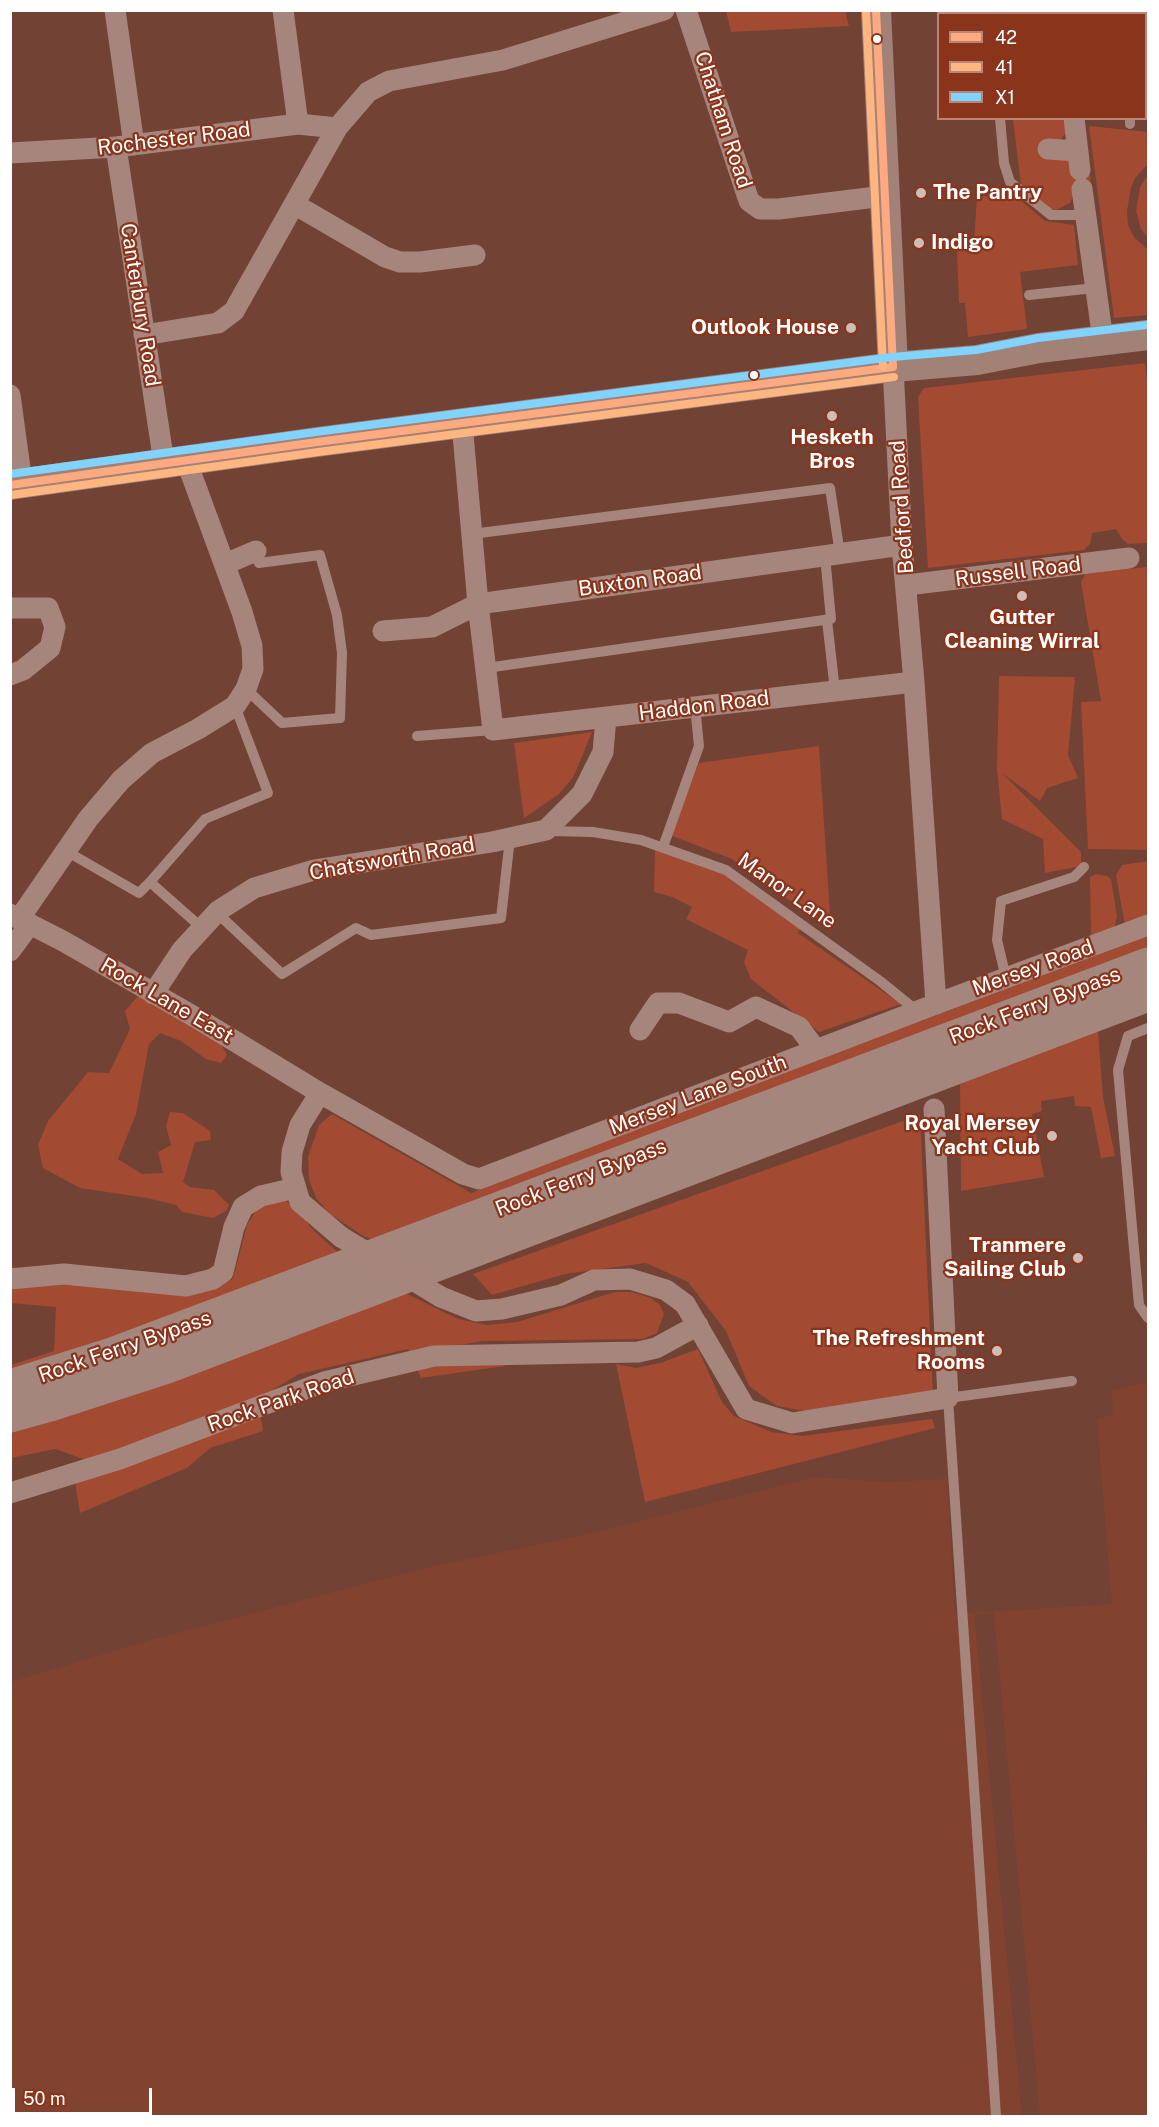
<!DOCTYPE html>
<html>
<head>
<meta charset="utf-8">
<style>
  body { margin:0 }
  #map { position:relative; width:1159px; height:2127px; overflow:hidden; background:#724235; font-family:"Public Sans",sans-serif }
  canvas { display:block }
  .frame { position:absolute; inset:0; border:12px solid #fff; pointer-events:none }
  .legend { position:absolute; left:937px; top:12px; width:210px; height:108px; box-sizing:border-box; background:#8b341c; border:2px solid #b98577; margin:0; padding:8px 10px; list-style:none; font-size:18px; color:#fff }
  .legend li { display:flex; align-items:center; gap:12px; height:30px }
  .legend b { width:30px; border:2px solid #b98577 }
  .scale { position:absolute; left:12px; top:2088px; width:140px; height:27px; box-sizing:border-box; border:3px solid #fff; border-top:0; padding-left:8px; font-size:18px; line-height:21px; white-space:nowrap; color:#fff; -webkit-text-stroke:4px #8b341c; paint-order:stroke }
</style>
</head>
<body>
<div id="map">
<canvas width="1159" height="2127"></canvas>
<div class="frame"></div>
<ul class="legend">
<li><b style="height:8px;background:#ffa980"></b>42</li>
<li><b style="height:8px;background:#ffb580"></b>41</li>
<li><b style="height:8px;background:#80d2ff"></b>X1</li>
</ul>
<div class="scale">50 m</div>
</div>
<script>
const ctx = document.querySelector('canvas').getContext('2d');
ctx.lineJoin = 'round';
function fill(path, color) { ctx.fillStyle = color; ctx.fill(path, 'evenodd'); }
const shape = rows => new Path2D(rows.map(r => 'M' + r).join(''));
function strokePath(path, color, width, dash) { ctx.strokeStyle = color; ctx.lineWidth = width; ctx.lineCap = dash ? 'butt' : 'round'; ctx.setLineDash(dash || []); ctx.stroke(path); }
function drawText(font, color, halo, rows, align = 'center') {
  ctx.font = font + ' "Public Sans",sans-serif'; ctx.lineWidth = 4.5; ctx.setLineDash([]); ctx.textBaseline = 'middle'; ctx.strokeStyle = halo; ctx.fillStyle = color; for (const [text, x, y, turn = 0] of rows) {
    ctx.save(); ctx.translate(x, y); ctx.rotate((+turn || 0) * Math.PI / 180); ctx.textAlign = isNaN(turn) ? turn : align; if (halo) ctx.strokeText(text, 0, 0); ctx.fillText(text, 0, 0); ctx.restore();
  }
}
fill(shape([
  [726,11,845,11,849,26,731,32],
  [1054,118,1066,121,1066,133,1060,140,1067,159,1090,174,1091,185,1077,186,1070,203,1056,210,1051,209,1021,185,1013,119],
  [1089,126,1148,132,1148,164,1135,178,1131,188,1127,211,1128,225,1134,237,1148,250,1148,315,1114,318],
  [1148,175,1148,238,1141,229,1136,211,1140,187],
  [1013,194,1045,221,1074,225,1078,265,1020,272,1027,329,968,337,965,303,959,303,957,251,960,250,961,242,974,242,977,196,1011,197],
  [1145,363,1148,389,1148,543,1128,544,1122,539,1116,529,1092,533,1090,544,1084,550,928,568,918,397,924,388],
  [1148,567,1148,850,1088,849,1081,702,1101,701,1081,582,1086,573],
  [999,676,1075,677,1068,755,1078,778,1047,788,1040,801,1002,773,1081,852,1081,866,1045,873,1043,839,1002,819,997,769],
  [592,732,574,776,559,794,524,818,514,743],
  [819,746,831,930,732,859,670,835,699,763],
  [655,848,725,873,801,928,798,933,901,1004,819,1032,751,979,744,962,748,950,686,919,692,907,672,897,654,892],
  [1148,861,1148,917,1125,926,1116,875,1122,865],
  [1096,874,1107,876,1111,879,1117,916,1114,930,1091,939,1090,877],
  [1148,936,1148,953,381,1241,365,1237,330,1214,316,1198,309,1180,308,1157,319,1125,332,1114,471,1193,603,1140],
  [138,996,219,1041,227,1055,221,1063,206,1059,181,1041,160,1033,149,1044,136,1114,118,1159,142,1174,163,1173,158,1152,171,1145,166,1126,170,1112,183,1113,210,1131,211,1140,195,1142,183,1182,190,1187,214,1190,229,1205,226,1211,213,1218,182,1212,176,1205,147,1198,80,1188,43,1168,38,1145,48,1121,88,1072,109,1073,130,1029,125,1011],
  [1098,1031,1103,1097,1115,1156,1101,1158,1091,1107,1075,1106,1074,1096,1041,1101,1042,1111,1032,1114,1044,1177,961,1191,960,1081],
  [920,1115,933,1395,818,1413,777,1406,749,1386,726,1331,688,1282,646,1263,565,1274,492,1295,473,1274],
  [271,1201,286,1201,300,1212,311,1228,342,1256,11,1373,11,1365,54,1351,56,1307,11,1303,11,1288,81,1284,173,1292,233,1279,247,1225,260,1205],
  [403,1292,458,1319,488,1325,517,1322,615,1292,631,1292,651,1298,660,1305,664,1314,657,1333,643,1339,483,1341,455,1346,492,1354,505,1366,421,1378,408,1349,299,1374,258,1399,263,1431,210,1448,187,1468,80,1513,74,1475,89,1461,55,1449,11,1458,11,1430],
  [698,1349,722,1402,734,1416,771,1432,802,1436,932,1419,935,1428,645,1502,616,1364,636,1368,660,1363]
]), '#a24a32');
fill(shape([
  [1148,1382,1148,1762,1145,1780,1148,1877,1148,2116,11,2116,11,1682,147,1641,425,1568,597,1532,814,1477,884,1482,947,1479,955,1614,1112,1604,1097,1420,1113,1414,1112,1390]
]), '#814330');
fill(shape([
  [994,1613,1040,2116,1022,2116,974,1614]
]), '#724235');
strokePath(shape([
  [1010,10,1011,14],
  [1124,10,1124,14],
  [1000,118,1004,163,1010,182,1051,215,1084,215],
  [1130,118,1130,124],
  [1029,295,1095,288],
  [472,534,830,488,840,554],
  [827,620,835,691],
  [486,668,831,619,825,556],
  [246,689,282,723,340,718,342,653,337,615,320,555,259,563,256,551],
  [417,736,493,730],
  [547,831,593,832,641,840,726,870,880,981,917,1011],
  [663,847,699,746,695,706],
  [66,851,139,893,150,882,205,819,268,793,235,706],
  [150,882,202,928],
  [216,912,282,974,356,928,371,935,501,918,510,838],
  [1006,978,997,940,1001,901,1074,877,1084,867],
  [1148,1028,1128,1036,1118,1070,1139,1305,1148,1318],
  [996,2116,948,1398,1072,1381]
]), '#a6857c', 10);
strokePath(shape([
  [115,10,134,145],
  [283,10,298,124],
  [686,10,749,201,760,209,779,209,884,196],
  [1066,10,1066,14],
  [1074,118,1080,170],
  [116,147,164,463],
  [1048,149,1078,151],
  [10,153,116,147,298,124,337,128],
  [1082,189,1103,340],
  [294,204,385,257,400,262,420,262,475,255],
  [144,335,218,323,234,311,337,128,368,92,389,81,503,60,664,10],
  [893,367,902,545,914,682,936,1004],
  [10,395,22,483],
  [462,423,478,604,493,730,914,682],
  [225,564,256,551],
  [907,585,1129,558],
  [10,608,48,608,55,627,50,648,23,670,10,675],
  [383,631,432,627,478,604,902,545],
  [10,914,63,941,200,1020,320,1093,463,1174,479,1179,936,1004,1148,925],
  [19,919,88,819,121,780,152,753,198,729,235,706,246,689,253,669,252,646,242,612,186,460],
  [10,951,30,924],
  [153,994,182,950,218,911,254,888,314,870,492,842,546,830,582,794,603,752,606,718],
  [640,1030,658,1003,679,1003,729,1022,756,1007,799,1027,816,1050],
  [320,1093,300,1125,292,1152,291,1172,300,1202,341,1237],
  [10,1279,64,1274,186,1286,213,1279,223,1272,234,1227,243,1207,261,1196,295,1188],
  [441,1297,476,1311,502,1309,561,1295,594,1280,630,1279,666,1290,685,1304,746,1409,792,1423,948,1398,934,1109],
  [10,1493,120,1459,324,1382,434,1356,638,1352,656,1348,698,1325]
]), '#a6857c', 21);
strokePath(shape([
  [876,10,893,367],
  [10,485,317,442,893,367,977,360,1039,348,1148,335]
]), '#a28177', 30);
strokePath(shape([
  [10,1386,112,1354,1148,964],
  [10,1416,53,1404,167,1367,1148,995]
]), '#a5867d', 33);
strokePath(shape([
  [341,1237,441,1297]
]), '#a6857c', 21);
strokePath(shape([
  [876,10,893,367],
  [10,485,317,442,893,367]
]), '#ffa980', 8);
strokePath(shape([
  [866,10,883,367],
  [11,495,318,452,894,377]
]), '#ffb580', 8);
strokePath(shape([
  [10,474,316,432,892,357,976,350,1038,338,1147,325]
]), '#80d2ff', 8);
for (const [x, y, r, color] of [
  [877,39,5,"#fff"],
  [921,193,6,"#cebdb8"],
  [919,243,6,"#cebdb8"],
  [851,328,6,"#cebdb8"],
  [754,375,5,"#fff"],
  [832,416,6,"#cebdb8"],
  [1022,596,6,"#cebdb8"],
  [1052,1136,6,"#cebdb8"],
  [1078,1258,6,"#cebdb8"],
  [997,1351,6,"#cebdb8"]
]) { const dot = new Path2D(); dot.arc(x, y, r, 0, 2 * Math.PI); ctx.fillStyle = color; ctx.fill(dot); strokePath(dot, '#8b341c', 2); }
drawText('21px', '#fff', '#8b341c', [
  ["Chatham Road",723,120,72],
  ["Rochester Road",174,139,-7],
  ["Canterbury Road",140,305,81],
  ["Bedford Road",902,507,-94],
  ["Russell Road",1018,572,-7],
  ["Buxton Road",640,581,-8],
  ["Haddon Road",704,706,-7],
  ["Chatsworth Road",392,859,-10],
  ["Manor Lane",787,891,35],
  ["Mersey Road",1033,968,-20],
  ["Rock Lane East",167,1001,30],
  ["Rock Ferry Bypass",1035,1006,-21],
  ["Mersey Lane South",698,1095,-21],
  ["Rock Ferry Bypass",581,1178,-21],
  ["Rock Ferry Bypass",125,1347,-19],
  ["Rock Park Road",281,1401,-19]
]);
drawText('bold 21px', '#fff', '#8b341c', [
  ["The Pantry",933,193,"left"],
  ["Indigo",931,243,"left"],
  ["Outlook House",839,328],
  ["Hesketh",832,438,"center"],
  ["Bros",832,462,"center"],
  ["Gutter",1022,618,"center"],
  ["Cleaning Wirral",1022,642,"center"],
  ["Royal Mersey",1040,1124],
  ["Yacht Club",1040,1148],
  ["Tranmere",1066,1246],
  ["Sailing Club",1066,1270],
  ["The Refreshment",985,1339],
  ["Rooms",985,1363]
], 'right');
</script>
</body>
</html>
